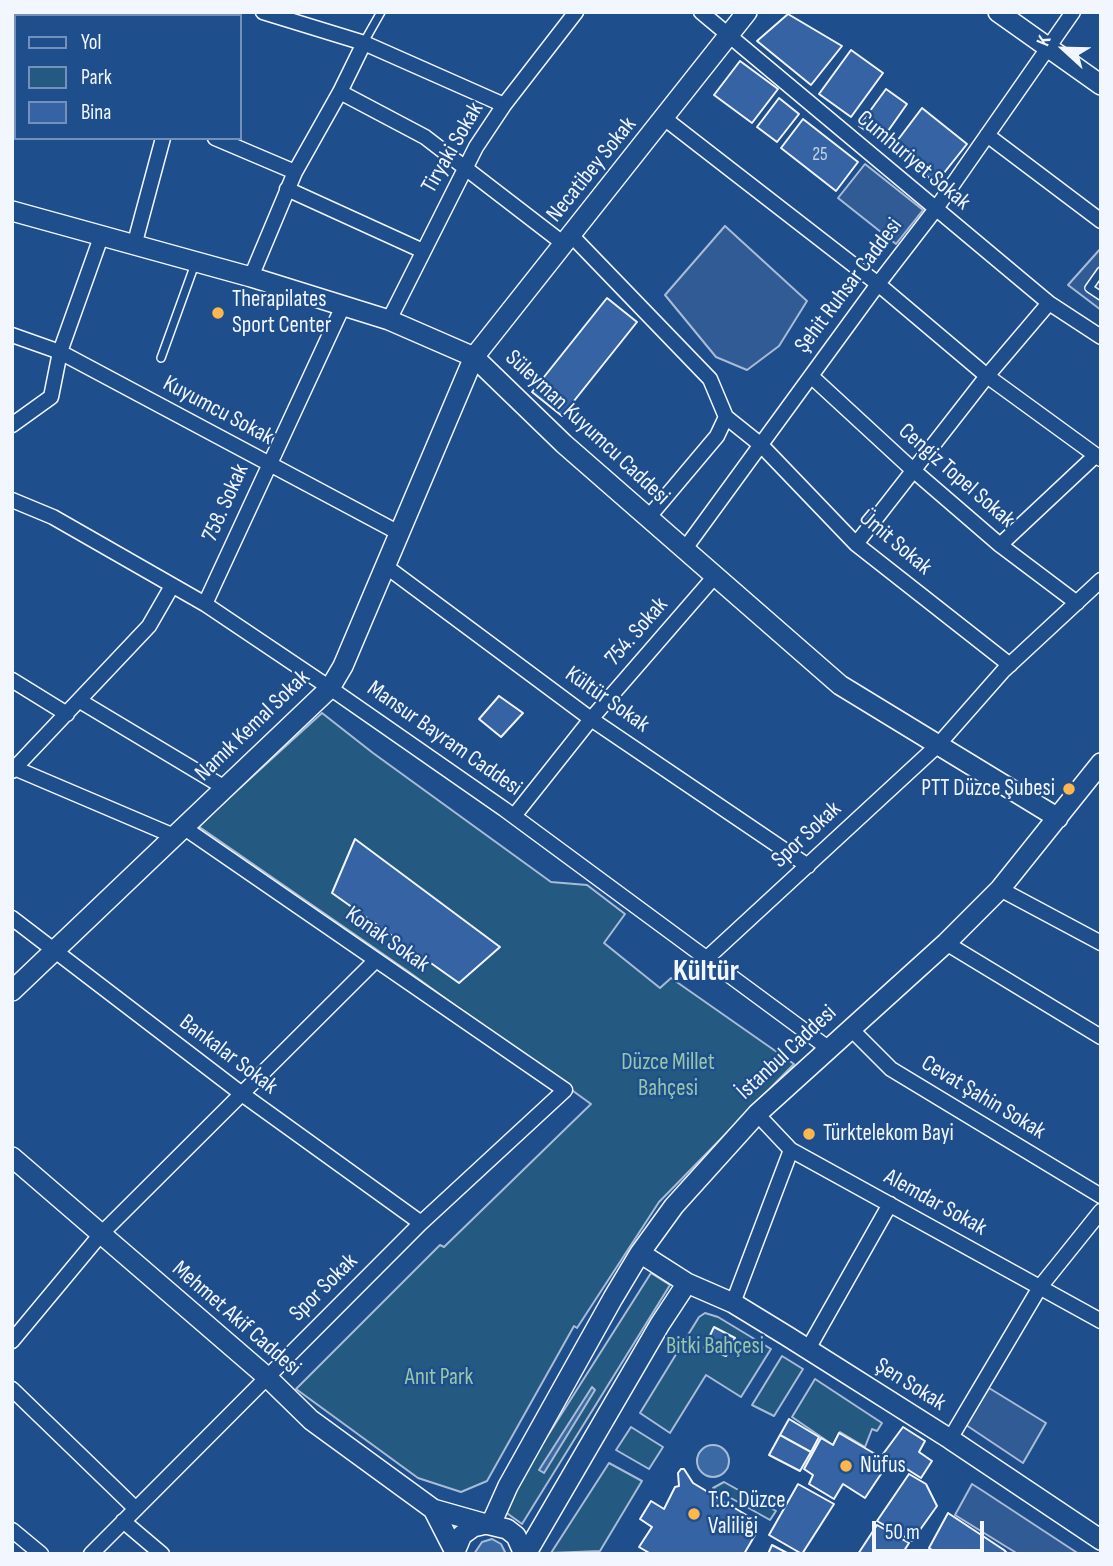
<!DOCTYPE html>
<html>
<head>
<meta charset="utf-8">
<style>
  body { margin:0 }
  #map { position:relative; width:1113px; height:1566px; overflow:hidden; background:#1f4e8c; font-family:"Sofia Sans Condensed",sans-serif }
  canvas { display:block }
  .frame { position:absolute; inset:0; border:14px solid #f2f6ff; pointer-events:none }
  .legend { position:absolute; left:14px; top:14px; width:228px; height:126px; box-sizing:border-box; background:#1f4e8c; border:2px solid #7391ba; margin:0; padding:9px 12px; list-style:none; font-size:21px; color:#f2f6ff }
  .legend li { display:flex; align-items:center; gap:14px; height:35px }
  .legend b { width:35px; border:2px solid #7391ba }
  .north { position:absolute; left:1029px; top:14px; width:70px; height:70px; -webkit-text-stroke:5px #1f4e8c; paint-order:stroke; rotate:292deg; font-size:19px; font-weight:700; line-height:28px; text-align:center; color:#f2f6ff }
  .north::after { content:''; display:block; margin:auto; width:24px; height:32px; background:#f2f6ff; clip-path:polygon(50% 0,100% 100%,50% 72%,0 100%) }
  .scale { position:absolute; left:872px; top:1521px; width:112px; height:32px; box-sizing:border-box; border:4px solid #f2f6ff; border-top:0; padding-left:9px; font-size:21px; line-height:24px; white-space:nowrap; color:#f2f6ff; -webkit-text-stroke:5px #1f4e8c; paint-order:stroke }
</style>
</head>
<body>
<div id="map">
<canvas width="1113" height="1566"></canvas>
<div class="frame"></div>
<ul class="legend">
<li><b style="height:9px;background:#1f4e8c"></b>Yol</li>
<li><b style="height:19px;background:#245a82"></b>Park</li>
<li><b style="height:19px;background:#3563a3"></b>Bina</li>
</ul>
<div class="north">K</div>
<div class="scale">50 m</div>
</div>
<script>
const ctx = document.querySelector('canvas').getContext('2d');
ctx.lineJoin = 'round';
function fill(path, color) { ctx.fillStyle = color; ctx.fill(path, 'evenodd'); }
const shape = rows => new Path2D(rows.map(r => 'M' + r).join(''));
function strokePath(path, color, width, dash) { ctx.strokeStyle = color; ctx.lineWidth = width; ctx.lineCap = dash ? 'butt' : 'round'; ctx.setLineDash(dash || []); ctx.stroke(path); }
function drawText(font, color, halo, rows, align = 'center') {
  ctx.font = font + ' "Sofia Sans Condensed",sans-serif'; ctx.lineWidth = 5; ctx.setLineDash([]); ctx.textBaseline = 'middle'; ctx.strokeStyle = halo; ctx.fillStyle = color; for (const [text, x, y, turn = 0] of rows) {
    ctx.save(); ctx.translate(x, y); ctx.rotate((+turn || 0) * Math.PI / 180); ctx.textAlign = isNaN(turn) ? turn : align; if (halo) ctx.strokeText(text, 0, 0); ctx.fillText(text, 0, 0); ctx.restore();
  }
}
const green = shape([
  [322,713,373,753,551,882,587,885,625,914,604,943,660,988,671,978,794,1064,659,1202,577,1328,574,1326,487,1481,461,1492,418,1478,296,1389,440,1245,444,1247,591,1104,409,972,198,826,322,713],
  [651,1273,670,1285,522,1524,504,1511,524,1473,651,1273],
  [705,1313,718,1317,771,1349,741,1397,706,1375,670,1433,640,1413,699,1317,705,1313],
  [782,1356,803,1369,774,1416,752,1405,782,1356],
  [815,1379,882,1423,877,1431,872,1429,865,1447,840,1432,833,1445,792,1417,815,1379],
  [631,1427,663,1447,649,1469,616,1450,631,1427],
  [609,1463,642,1481,600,1551,551,1553,609,1463],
  [724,1482,776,1511,770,1520,713,1488,724,1482]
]);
fill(green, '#245a82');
strokePath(green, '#a8bbd7', 2);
const parking = shape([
  [865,164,923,210,896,244,838,198,865,164],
  [725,226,807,301,779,346,747,370,716,357,665,295,725,226],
  [1101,248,1101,310,1068,285,1101,248],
  [989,1388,1046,1423,1023,1463,966,1425,989,1388],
  [972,1484,983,1491,1079,1554,1018,1554,955,1515,972,1484]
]);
fill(parking, '#305b95');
strokePath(parking, '#a8bbd7', 2);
const water = shape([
  [592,1387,595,1390,544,1473,539,1470,592,1387],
  '697 1461a16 16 0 1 1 32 0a16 16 0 1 1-32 0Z',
  [492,1539,501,1544,506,1554,474,1554,482,1542,492,1539]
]);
fill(water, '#3b69a3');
strokePath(water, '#a8bbd7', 2);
const building = shape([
  [788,14,842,46,811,85,757,41,788,14],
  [851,50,883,73,851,117,819,94,851,50],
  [740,61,778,89,752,123,714,95,740,61],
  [886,89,907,104,881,141,859,126,886,89],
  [779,98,799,114,777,142,757,127,779,98],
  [922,108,967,144,936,183,891,149,922,108],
  [803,119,858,162,836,191,781,148,803,119],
  [607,298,637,322,562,416,532,392,607,298],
  [499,696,523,713,501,737,479,719,499,696],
  [355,839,500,947,459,983,332,893,355,839],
  [714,1327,735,1338,726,1356,704,1348,714,1327],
  [789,1419,819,1437,811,1452,780,1435,789,1419],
  [903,1427,925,1441,919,1452,932,1461,921,1478,883,1454,903,1427],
  [839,1433,889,1462,865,1498,843,1484,834,1499,809,1484,813,1475,804,1469,821,1438,833,1445,839,1433],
  [780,1435,811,1452,800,1471,769,1455,780,1435],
  [681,1469,684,1469,693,1483,753,1519,746,1530,755,1535,744,1554,651,1554,639,1547,652,1527,640,1519,651,1501,664,1509,675,1487,679,1486,678,1473,681,1469],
  [909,1474,926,1484,937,1506,912,1541,877,1521,909,1474],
  [798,1484,834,1504,802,1554,769,1535,798,1484],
  [948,1513,1004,1550,1008,1554,938,1554,929,1548,948,1513],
  [877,1525,909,1543,902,1554,858,1554,877,1525],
  [772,1545,789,1554,768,1554,772,1545]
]);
fill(building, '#3563a3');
strokePath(building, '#f2f6ff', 2);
const lane = shape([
  [364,42,381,12],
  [1101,271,1089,288,1101,296],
  [161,358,195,264]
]);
const street = shape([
  [100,12,109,16],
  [263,12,364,43,504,105],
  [701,12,1049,303,1101,337],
  [202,16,203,12],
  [340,92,425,137,564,244],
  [664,118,878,284,987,376,1101,459],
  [987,135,1101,221],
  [215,138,295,172],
  [287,189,423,251],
  [571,235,710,379,726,417,761,445,856,544,1010,665],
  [134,246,163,138],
  [251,277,295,172,340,92,364,43],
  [389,320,476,147,504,105,576,12],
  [12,335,60,352,399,533],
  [811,376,913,470,1000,545,1077,603],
  [12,425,51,397,60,352,101,237],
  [12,500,53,517,205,604,330,688,504,809,828,1048],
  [648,518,717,436,726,417],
  [856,544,987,376,1049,303],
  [1000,545,1095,456],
  [684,550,878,284,935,210,1073,12],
  [384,565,591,719,808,866],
  [205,604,343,306],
  [12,680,67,714],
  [80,701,225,788],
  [12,767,174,836],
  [12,771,149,626,172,586],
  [514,816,591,719,715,576],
  [1000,889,1101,943],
  [12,918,242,1094,421,1223],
  [946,943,1101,1037],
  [706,959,938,745,1004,670,1101,580],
  [850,1028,891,1069,1101,1196],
  [757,1114,791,1150,1101,1321],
  [733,1303,791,1150],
  [12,1341,101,1234,376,960],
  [808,1349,890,1204],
  [12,1389,136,1509],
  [950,1439,1040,1287,1101,1211],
  [123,1521,162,1554],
  [12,1530,41,1554],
  [91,1554,421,1223,565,1090,183,827]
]);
const secondary = shape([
  [998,12,1101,85],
  [12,211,251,277,389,320,474,357,564,444,840,685,1058,818],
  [12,991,330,688,343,666,474,357,747,12],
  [12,1157,267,1377,311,1420,433,1509,486,1524],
  [640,1253,687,1283,733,1303,787,1336,950,1439,1101,1540],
  [433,1509,454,1550],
  [491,1524,508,1486,613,1298,640,1253,674,1206,757,1114,946,943,1000,889,1101,763],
  [454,1554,462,1535,473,1527,486,1524,507,1529,516,1536,524,1554],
  [526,1554,660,1324,687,1283]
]);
strokePath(lane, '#f2f6ff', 10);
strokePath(street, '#f2f6ff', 17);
strokePath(secondary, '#f2f6ff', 22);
strokePath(lane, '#1f4e8c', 7);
strokePath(street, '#1f4e8c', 14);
strokePath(secondary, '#1f4e8c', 19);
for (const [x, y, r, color] of [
  [218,313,7,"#ffb74d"],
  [1069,789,7,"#ffb74d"],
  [809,1134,7,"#ffb74d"],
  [846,1466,7,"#ffb74d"],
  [694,1514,7,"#ffb74d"]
]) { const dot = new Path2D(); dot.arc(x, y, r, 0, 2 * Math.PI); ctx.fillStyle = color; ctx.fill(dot); strokePath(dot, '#1f4e8c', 2.5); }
drawText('19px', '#c3d1e8', null, [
  ["25",820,155]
]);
drawText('23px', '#f2f6ff', '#1f4e8c', [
  ["Tiryaki Sokak",453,148,-60],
  ["Cumhuriyet Sokak",913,161,40],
  ["Necatibey Sokak",592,170,-51],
  ["Şehit Ruhsar Caddesi",849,286,-53],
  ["Kuyumcu Sokak",218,411,28],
  ["Süleyman Kuyumcu Caddesi",587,428,43],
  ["Cengiz Topel Sokak",956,476,41],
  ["758. Sokak",226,503,-66],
  ["Ümit Sokak",895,543,40],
  ["754. Sokak",637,632,-49],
  ["Kültür Sokak",607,700,35],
  ["Namık Kemal Sokak",253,726,-44],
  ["Mansur Bayram Caddesi",444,739,35],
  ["Spor Sokak",807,835,-43],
  ["Konak Sokak",387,940,35],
  ["İstanbul Caddesi",787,1053,-43],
  ["Bankalar Sokak",228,1055,37],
  ["Cevat Şahin Sokak",983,1098,31],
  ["Alemdar Sokak",935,1203,29],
  ["Spor Sokak",324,1288,-45],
  ["Mehmet Akif Caddesi",236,1319,41],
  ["Şen Sokak",910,1385,32]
]);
drawText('23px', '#f2f6ff', '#1f4e8c', [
  ["Therapilates",232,300],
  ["Sport Center",232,326],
  ["PTT Düzce Şubesi",1055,789,"right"],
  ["Türktelekom Bayi",823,1134],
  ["Nüfus",860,1466],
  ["T.C. Düzce",708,1501],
  ["Valiliği",708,1527]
], 'left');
drawText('23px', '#97c8a6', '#1f4e8c', [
  ["Düzce Millet",668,1063],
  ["Bahçesi",668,1089],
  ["Bitki Bahçesi",715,1347],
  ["Anıt Park",439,1378]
]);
drawText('bold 30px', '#f2f6ff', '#1f4e8c', [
  ["Kültür",706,972]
]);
</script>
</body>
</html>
